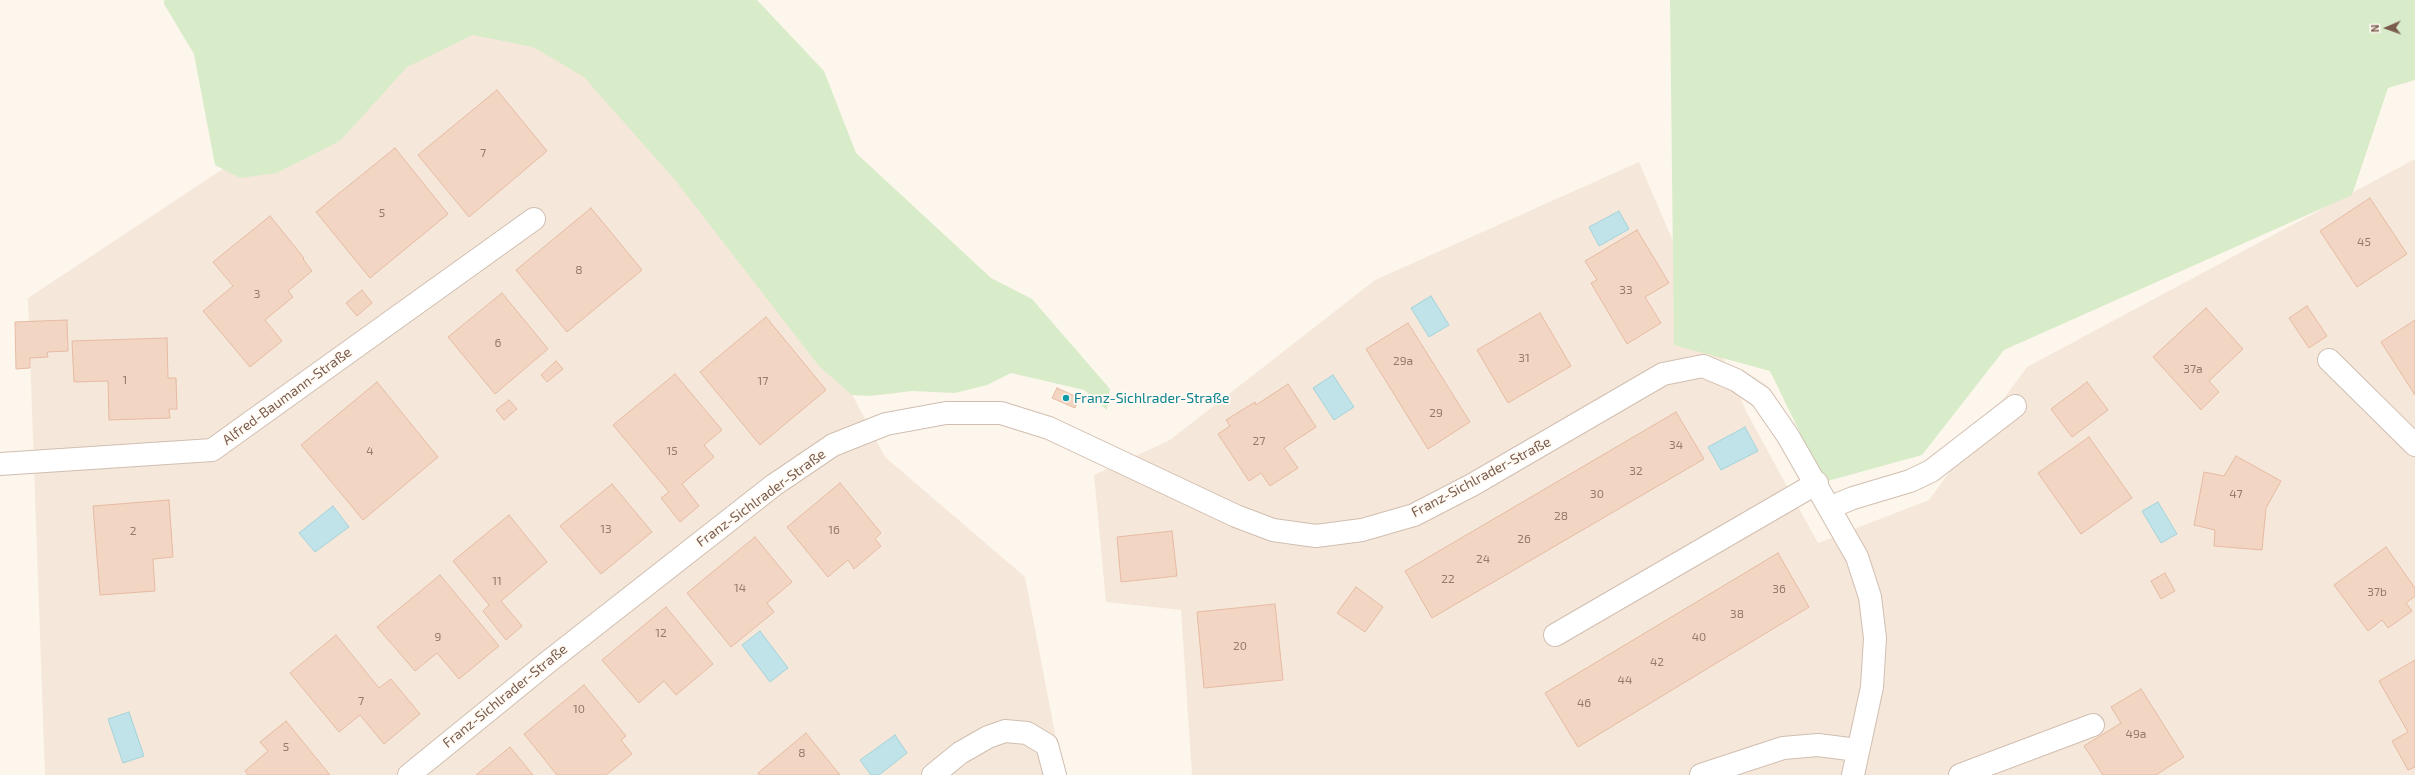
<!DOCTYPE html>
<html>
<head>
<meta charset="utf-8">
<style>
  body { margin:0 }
  #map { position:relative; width:2415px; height:775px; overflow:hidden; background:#fdf6ec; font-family:"Exo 2",sans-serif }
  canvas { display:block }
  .north { position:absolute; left:2367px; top:8px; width:40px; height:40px; -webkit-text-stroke:3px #fffaf3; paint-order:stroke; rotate:268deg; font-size:11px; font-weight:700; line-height:16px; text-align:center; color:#7a5c4d }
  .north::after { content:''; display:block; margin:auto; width:14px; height:18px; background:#7a5c4d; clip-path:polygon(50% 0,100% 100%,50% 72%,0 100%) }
</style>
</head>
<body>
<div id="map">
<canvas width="2415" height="775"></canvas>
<div class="north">N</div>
</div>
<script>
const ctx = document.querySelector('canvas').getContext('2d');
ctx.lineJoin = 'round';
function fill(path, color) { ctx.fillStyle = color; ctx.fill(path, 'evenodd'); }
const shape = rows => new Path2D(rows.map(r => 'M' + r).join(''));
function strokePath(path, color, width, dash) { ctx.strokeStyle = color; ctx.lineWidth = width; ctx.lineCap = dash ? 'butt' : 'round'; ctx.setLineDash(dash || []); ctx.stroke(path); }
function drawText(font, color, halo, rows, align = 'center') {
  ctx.font = font + ' "Exo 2",sans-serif'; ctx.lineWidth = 3.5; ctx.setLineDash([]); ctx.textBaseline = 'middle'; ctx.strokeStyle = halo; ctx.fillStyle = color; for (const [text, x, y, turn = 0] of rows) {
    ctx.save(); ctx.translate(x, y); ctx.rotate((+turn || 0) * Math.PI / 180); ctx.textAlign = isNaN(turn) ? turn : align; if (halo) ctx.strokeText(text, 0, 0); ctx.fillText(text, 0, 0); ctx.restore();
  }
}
fill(shape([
  [478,0,550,0,837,366,885,457,1025,577,1063,775,45,775,28,298],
  [2415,159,2415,775,1192,775,1181,610,1106,602,1094,475,1170,440,1375,280,1639,162,1747,413,1818,543,1929,500,2027,367]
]), '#f5e8da');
fill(shape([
  [164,0,757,0,824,71,856,153,991,278,1032,299,1110,389,1107,410,1084,390,1011,373,987,385,955,393,912,391,870,396,852,395,819,366,675,180,584,77,533,47,473,35,407,67,340,141,277,173,240,178,215,165,194,54,164,4],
  [1670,0,2415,0,2415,80,2388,88,2352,195,2004,350,1922,455,1824,482,1770,371,1674,345]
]), '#d8ecc9');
const water = shape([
  [1619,211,1629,229,1599,246,1589,227,1619,211],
  [1431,296,1449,325,1429,337,1411,308,1431,296],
  [1333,375,1354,407,1334,420,1313,388,1333,375],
  [1745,427,1758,451,1721,470,1708,447,1745,427],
  [2158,502,2177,534,2161,543,2142,511,2158,502],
  [333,506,349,527,315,552,299,533,333,506],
  [760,631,788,668,770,682,742,645,760,631],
  [129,712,144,756,123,763,108,719,129,712],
  [895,735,907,753,879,775,871,775,860,760,895,735]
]);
fill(water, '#bfe3e8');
strokePath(water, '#a5d3da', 1);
const building = shape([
  [497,90,547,151,469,217,418,155,497,90],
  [395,148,448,214,370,278,316,212,395,148],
  [2370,198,2407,254,2357,287,2320,231,2370,198],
  [591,208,642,270,567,332,516,270,591,208],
  [270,216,304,258,303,259,312,271,288,291,293,297,265,320,282,341,250,367,203,311,233,286,213,262,270,216],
  [1637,230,1669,283,1645,297,1661,323,1627,344,1591,283,1597,280,1585,261,1637,230],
  [362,290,372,303,357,316,346,303,362,290],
  [502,293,548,349,495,394,448,337,502,293],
  [2307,306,2327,336,2309,348,2289,318,2307,306],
  [2206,308,2243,349,2209,381,2219,392,2201,410,2153,357,2206,308],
  [1540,313,1571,366,1508,403,1477,350,1540,313],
  [766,317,826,390,760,445,700,372,766,317],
  [67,320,68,351,47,352,48,357,30,358,30,368,16,369,15,322,67,320],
  [2415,320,2415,395,2381,342,2415,320],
  [1408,323,1470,422,1428,449,1366,349,1408,323],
  [167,338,168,378,176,378,177,409,169,409,170,418,109,420,108,381,74,382,72,341,167,338],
  [556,361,563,369,547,382,541,375,556,361],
  [675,374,722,430,704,445,714,457,682,484,699,506,680,522,661,498,669,492,613,425,675,374],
  [377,382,438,457,363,520,301,445,377,382],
  [2087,382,2108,410,2072,437,2051,409,2087,382],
  [1288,384,1316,427,1284,448,1298,468,1270,486,1261,473,1249,481,1218,434,1230,426,1226,420,1255,402,1256,405,1288,384],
  [1057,388,1079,398,1075,408,1052,398,1057,388],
  [509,400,517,409,504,420,496,410,509,400],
  [1676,412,1704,459,1432,618,1405,571,1676,412],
  [2089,437,2132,498,2081,534,2038,473,2089,437],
  [2236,456,2281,481,2266,508,2262,550,2214,546,2215,530,2194,525,2204,472,2224,476,2236,456],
  [840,483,881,533,875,539,881,546,854,569,848,560,828,577,787,527,840,483],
  [612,484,652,532,601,574,560,526,612,484],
  [169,500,173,557,153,559,155,591,100,595,93,506,169,500],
  [509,515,547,562,501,601,522,626,506,640,483,611,489,605,453,561,509,515],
  [1172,531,1177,576,1121,582,1117,537,1172,531],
  [755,537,792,582,767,603,774,612,731,647,687,593,755,537],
  [2386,547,2415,588,2415,596,2406,603,2412,611,2388,628,2382,620,2368,631,2334,585,2386,547],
  [1778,553,1809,607,1578,747,1545,693,1778,553],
  [2165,573,2175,591,2161,599,2151,581,2165,573],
  [440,575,499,646,459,679,437,653,415,671,377,627,440,575],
  [1356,587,1383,607,1365,632,1337,613,1356,587],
  [1275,604,1283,680,1204,688,1197,612,1275,604],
  [666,607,713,664,676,695,664,681,639,703,602,660,666,607],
  [336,635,379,688,391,679,420,714,384,744,360,715,339,732,290,673,336,635],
  [2415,660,2415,767,2408,770,2392,741,2408,732,2379,681,2415,660],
  [584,685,626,736,621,740,632,754,606,775,557,775,524,734,584,685],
  [2141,689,2184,757,2156,775,2103,775,2084,746,2121,723,2111,707,2141,689],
  [286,721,330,775,248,775,245,771,268,751,260,742,286,721],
  [806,733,840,775,759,775,758,773,806,733],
  [510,747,533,775,476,775,510,747]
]);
fill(building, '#f3d5c3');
strokePath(building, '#e6bba3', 1);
const minor = shape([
  [2329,360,2415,445],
  [0,464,212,450,534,219],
  [1831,507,1853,498,1910,481,1931,471,2015,406],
  [1555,635,1817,483],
  [409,775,548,662,774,485,833,445,886,424,946,413,1001,413,1049,428,1236,516,1273,530,1316,536,1362,530,1414,515,1472,485,1663,374,1703,366,1736,380,1761,397,1788,436,1857,557,1870,597,1875,638,1872,687,1853,775],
  [933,775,960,753,988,737,1005,731,1027,733,1047,745,1055,775],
  [1701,775,1783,748,1818,745,1857,750],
  [1960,775,2093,725]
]);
strokePath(minor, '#d1beb0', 24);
strokePath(minor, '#fff', 22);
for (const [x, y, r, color] of [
  [1066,398,4,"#0f9aa8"]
]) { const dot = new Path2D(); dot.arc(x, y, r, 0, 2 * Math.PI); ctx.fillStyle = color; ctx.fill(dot); strokePath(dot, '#fffaf3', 1.5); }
drawText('12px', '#987a6a', null, [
  ["7",483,153],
  ["5",382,213],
  ["45",2364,242],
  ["8",579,270],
  ["33",1626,290],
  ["3",257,294],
  ["6",498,343],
  ["31",1524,358],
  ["29a",1403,361],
  ["37a",2193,369],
  ["1",125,380],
  ["17",763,381],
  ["29",1436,413],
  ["27",1259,441],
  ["34",1676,445],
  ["4",370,451],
  ["15",672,451],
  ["32",1636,471],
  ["30",1597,494],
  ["47",2236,494],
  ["28",1561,516],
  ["13",606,529],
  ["16",834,530],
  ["2",133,531],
  ["26",1524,539],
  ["24",1483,559],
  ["22",1448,579],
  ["11",497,581],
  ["14",740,588],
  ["36",1779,589],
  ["37b",2377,592],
  ["38",1737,614],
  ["12",661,633],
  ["9",438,637],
  ["40",1699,637],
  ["20",1240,646],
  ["42",1657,662],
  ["44",1625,680],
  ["7",361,701],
  ["46",1584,703],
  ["10",579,709],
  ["49a",2136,734],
  ["5",286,747],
  ["8",802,753]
]);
drawText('14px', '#7a5c4d', '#fffaf3', [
  ["Alfred-Baumann-Straße",287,396,-36],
  ["Franz-Sichlrader-Straße",1481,477,-28],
  ["Franz-Sichlrader-Straße",761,498,-36],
  ["Franz-Sichlrader-Straße",505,696,-39]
]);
drawText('14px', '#0d838f', '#fffaf3', [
  ["Franz-Sichlrader-Straße",1074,398]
], 'left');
</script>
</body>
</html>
